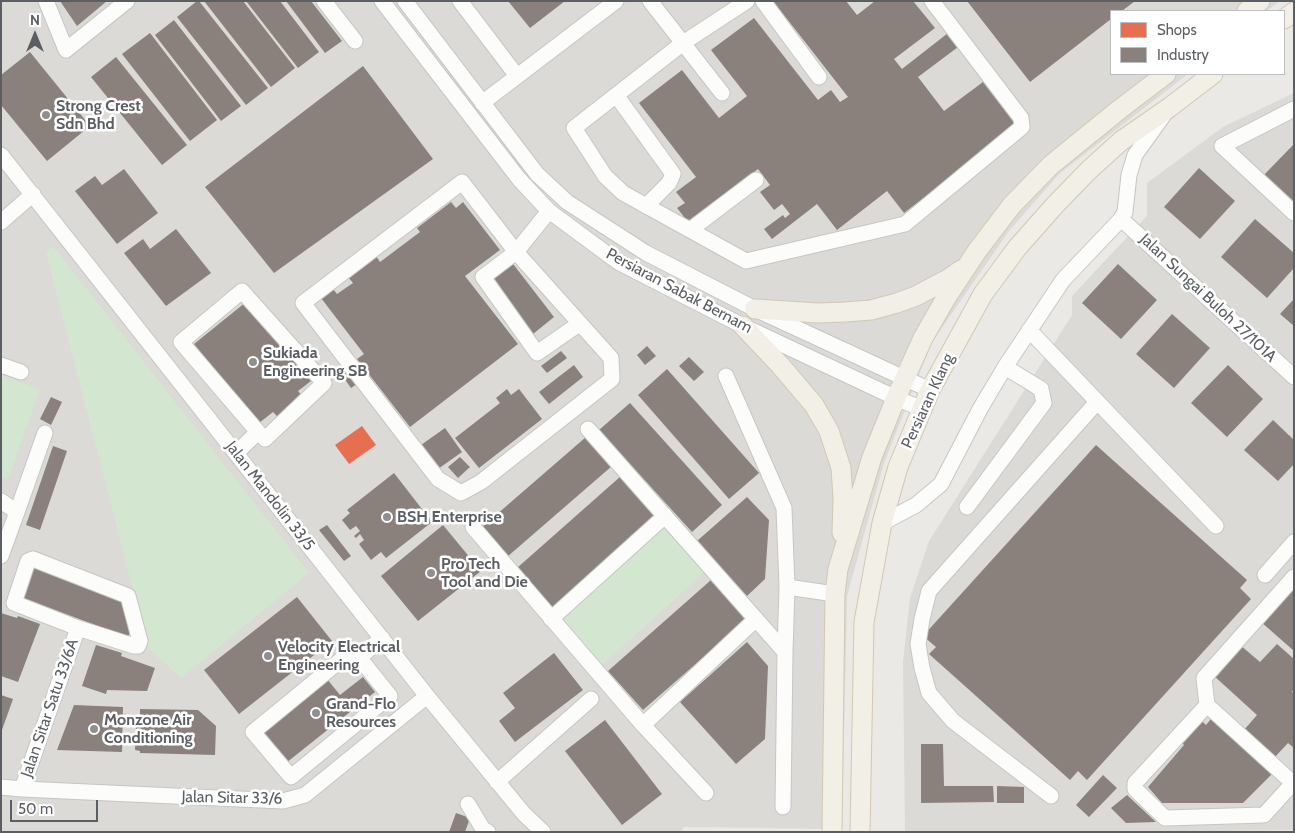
<!DOCTYPE html>
<html>
<head>
<meta charset="utf-8">
<style>
  body { margin:0 }
  #map { position:relative; width:1295px; height:833px; overflow:hidden; background:#eae9e5; font-family:Cabin,sans-serif }
  canvas { display:block }
  .frame { position:absolute; inset:0; border:2px solid #5b5f63; pointer-events:none }
  .legend { position:absolute; left:1110px; top:10px; width:175px; height:65px; box-sizing:border-box; background:#fff; border:1px solid #bdbfc1; margin:0; padding:6px 9px; list-style:none; font-size:15px; color:#5b5f63 }
  .legend li { display:flex; align-items:center; gap:10px; height:25px }
  .legend b { width:25px; border:1px solid #bdbfc1 }
  .north { position:absolute; left:10px; top:10px; width:50px; height:50px; -webkit-text-stroke:4px #fff; paint-order:stroke; rotate:0deg; font-size:14px; font-weight:700; line-height:20px; text-align:center; color:#5b5f63 }
  .north::after { content:''; display:block; margin:auto; width:18px; height:22px; background:#5b5f63; clip-path:polygon(50% 0,100% 100%,50% 72%,0 100%) }
  .scale { position:absolute; left:10px; top:800px; width:88px; height:22px; box-sizing:border-box; border:2px solid #5b5f63; border-top:0; padding-left:6px; font-size:15px; line-height:18px; white-space:nowrap; color:#5b5f63; -webkit-text-stroke:4px #fff; paint-order:stroke }
</style>
</head>
<body>
<div id="map">
<canvas width="1295" height="833"></canvas>
<div class="frame"></div>
<ul class="legend">
<li><b style="height:14px;background:#e76f51"></b>Shops</li>
<li><b style="height:14px;background:#8a817c"></b>Industry</li>
</ul>
<div class="north">N</div>
<div class="scale">50 m</div>
</div>
<script>
const ctx = document.querySelector('canvas').getContext('2d');
ctx.lineJoin = 'round';
function fill(path, color) { ctx.fillStyle = color; ctx.fill(path, 'evenodd'); }
const shape = rows => new Path2D(rows.map(r => 'M' + r).join(''));
function strokePath(path, color, width, dash) { ctx.strokeStyle = color; ctx.lineWidth = width; ctx.lineCap = dash ? 'butt' : 'round'; ctx.setLineDash(dash || []); ctx.stroke(path); }
function drawText(font, color, halo, rows, align = 'center') {
  ctx.font = font + ' Cabin,sans-serif'; ctx.lineWidth = 5; ctx.setLineDash([]); ctx.textBaseline = 'middle'; ctx.strokeStyle = halo; ctx.fillStyle = color; for (const [text, x, y, turn = 0] of rows) {
    ctx.save(); ctx.translate(x, y); ctx.rotate((+turn || 0) * Math.PI / 180); ctx.textAlign = isNaN(turn) ? turn : align; if (halo) ctx.strokeText(text, 0, 0); ctx.fillText(text, 0, 0); ctx.restore();
  }
}
fill(shape([
  [1,1,1280,1,1267,11,1111,11,1111,74,1188,74,1059,174,1009,231,932,342,884,463,847,596,842,829,684,827,681,832,1,832],
  [1294,93,1294,830,1136,832,905,832,903,662,910,598,929,541,1072,315,1072,296,1147,216,1147,183,1223,127]
]), '#dcdad6');
fill(shape([
  [53,246,309,573,181,678,148,648,46,252],
  [1,375,40,389,8,479,1,476],
  [664,523,707,570,601,666,558,618]
]), '#d3e7d0');
fill(shape([
  [362,426,376,445,349,464,335,445]
]), '#e76f51');
fill(shape([
  [60,1,107,1,77,26],
  [197,1,199,1,268,88,246,105,177,17],
  [204,1,243,1,295,68,271,87],
  [246,1,280,1,319,52,298,68],
  [286,1,311,1,342,41,325,53],
  [508,1,565,1,530,28],
  [773,1,846,1,857,15,875,1,913,1,935,28,894,59,902,69,948,33,958,47,918,77,944,111,983,82,1017,126,904,213,887,191,837,230,817,204,772,239,764,229,783,215,785,218,790,214,782,204,774,210,760,192,770,185,758,169,688,222,677,208,685,203,676,192,696,177,639,103,682,70,719,118,747,96,711,50,754,18,818,100,831,90,840,102,848,97],
  [967,1,1135,1,1122,11,1111,11,1111,19,1030,82],
  [174,20,241,106,221,121,155,35],
  [150,33,217,120,190,141,122,54],
  [30,52,90,126,47,161,1,105,1,75],
  [116,57,187,145,162,165,91,77],
  [363,66,433,159,274,273,205,187],
  [1294,144,1294,206,1262,177],
  [1199,168,1235,201,1200,239,1164,207],
  [124,169,158,213,117,244,75,191,95,176,102,185],
  [451,202,456,208,463,202,500,250,465,276,518,344,410,427,357,359,364,354,321,298,333,289,337,294,353,283,348,277,376,256,380,262,420,232,417,228],
  [1255,219,1294,253,1294,268,1267,298,1221,257],
  [176,229,211,273,166,306,124,253,143,239,150,249],
  [510,260,554,317,533,334,488,277],
  [1118,264,1157,300,1121,339,1082,303],
  [1294,299,1294,326,1280,314],
  [246,302,311,381,298,391,303,397,278,417,273,412,259,423,194,344],
  [1172,314,1210,348,1174,388,1136,354],
  [647,346,656,356,645,365,637,355],
  [561,351,567,358,547,373,541,366],
  [689,357,704,372,694,381,679,366],
  [353,361,366,378,351,388,339,371],
  [574,365,583,377,549,404,539,392],
  [1228,365,1263,399,1227,437,1191,403],
  [667,369,759,473,729,499,638,395],
  [507,389,511,395,519,389,542,419,479,468,455,438,500,403,496,398],
  [51,397,62,402,51,425,40,419],
  [630,403,722,505,692,532,599,430],
  [1273,420,1294,440,1294,464,1278,481,1244,450],
  [445,428,462,452,438,469,421,445],
  [586,437,612,466,507,557,481,528],
  [1096,445,1247,580,1240,588,1251,599,1087,780,1078,771,1070,780,929,654,936,647,923,636],
  [53,446,67,451,40,530,26,525],
  [460,457,470,467,458,478,448,467],
  [394,473,432,522,386,558,381,552,371,560,359,544,364,540,360,534,356,538,354,536,360,531,356,526,350,530,342,520,350,513,347,510],
  [621,476,658,517,554,609,517,568],
  [747,497,769,520,765,579,747,596,697,541],
  [327,525,351,556,344,561,319,530],
  [443,525,481,571,418,621,381,576],
  [35,564,125,597,132,627,128,637,22,598],
  [711,580,746,620,643,710,608,671],
  [1294,584,1294,651,1260,621],
  [297,597,332,641,239,714,204,670],
  [1,613,17,618,18,616,40,624,18,682,1,676],
  [747,642,768,666,765,739,736,764,680,702],
  [1277,644,1294,659,1294,689,1292,692,1294,693,1294,748,1288,743,1275,757,1244,730,1257,715,1213,675,1240,645,1260,662],
  [96,645,122,653,121,656,155,668,147,691,107,690,106,694,82,686],
  [554,653,583,690,515,742,499,721,515,708,503,693],
  [363,677,375,692,286,763,261,732,327,679,340,695],
  [1,695,13,699,2,730,1,730],
  [74,705,123,707,122,752,57,750],
  [140,709,198,710,216,726,215,755,140,753,140,751,135,750,136,727,140,727],
  [1199,718,1206,725,1211,719,1272,774,1243,803,1162,803,1148,787,1184,745,1179,739],
  [605,720,662,794,622,825,565,751],
  [921,744,943,744,944,786,993,786,994,802,921,803],
  [1103,775,1117,788,1089,817,1076,805],
  [997,786,1024,787,1024,803,997,803],
  [1127,795,1156,822,1126,823,1111,808],
  [456,813,470,818,465,832,449,832]
]), '#8a817c');
const minor = shape([
  [46,1,66,50,127,1],
  [324,1,355,41],
  [382,1,519,179,549,211,618,262,743,326,896,398,922,409],
  [405,1,537,174,567,202,646,253,755,309,930,390],
  [460,1,517,76],
  [650,1,722,93],
  [747,1,683,43,574,128,605,176,623,193,746,261,905,224,1022,127,1021,118,932,1],
  [763,1,819,77],
  [616,95,673,174,669,183,646,206],
  [482,103,616,1],
  [1294,109,1222,146,1294,213],
  [1,155,427,696,524,814,543,832],
  [462,182,516,252,611,358,612,379,481,482,461,493,438,479,303,303,462,182],
  [549,211,516,252,483,277,537,353,579,324],
  [1121,219,1294,377],
  [1,222,33,194],
  [690,230,756,180],
  [242,291,324,383,265,439,258,432,181,342,242,291],
  [1029,330,1216,526],
  [1,365,21,372],
  [726,376,784,508,787,587,785,652,783,807],
  [588,429,785,652],
  [236,453,258,432],
  [1,501,17,512,1,556],
  [967,507,1044,403,1041,389,1005,367],
  [17,512,45,433],
  [882,523,916,505,941,484,980,409,1005,367,1063,280,1121,219,1125,212,1129,175,1135,155,1163,116],
  [473,527,643,725,706,793],
  [33,559,128,596,140,641,138,646,134,646,78,628,14,603,28,561,33,559],
  [1265,575,1294,542],
  [1294,577,1204,678,1207,705,1294,784],
  [787,587,835,594],
  [551,619,665,516],
  [353,650,390,696,291,777,253,732,353,650],
  [359,658,382,638],
  [1207,705,1135,783,1135,789,1165,818,1264,815,1294,782],
  [643,725,756,619],
  [497,782,591,699],
  [1,787,22,789,283,801,305,795,427,696],
  [22,789,78,628],
  [1051,796,953,721,929,693,922,668,918,644,922,619,929,591,1097,402],
  [468,804,483,829,488,832]
]);
const major = shape([
  [1247,11,1260,1],
  [1284,19,1294,12],
  [755,309,818,313,845,312,871,310,897,303,916,296,948,279,961,270],
  [743,326,780,365,814,405,829,431,841,468,843,498,842,533],
  [832,832,835,594,838,569,872,457,896,398,923,338,946,298,977,251,1012,205,1051,165,1120,109,1166,74],
  [860,832,864,622,882,523,898,467,930,390,983,294,1017,248,1055,205,1089,170,1121,141,1170,107,1213,74]
]);
strokePath(minor, '#c6c6c6', 17);
strokePath(major, '#d2c8b3', 21);
strokePath(minor, '#fcfcfb', 15);
strokePath(major, '#f2efe7', 19);
for (const [x, y, r, color] of [
  [46,115,5,"#8d8f90"],
  [253,362,5,"#8d8f90"],
  [387,517,5,"#8d8f90"],
  [431,573,5,"#8d8f90"],
  [268,656,5,"#8d8f90"],
  [316,713,5,"#8d8f90"],
  [94,729,5,"#8d8f90"]
]) { const dot = new Path2D(); dot.arc(x, y, r, 0, 2 * Math.PI); ctx.fillStyle = color; ctx.fill(dot); strokePath(dot, '#fff', 2); }
drawText('bold 16px', '#5b5f63', '#fff', [
  ["Strong Crest",56,106],
  ["Sdn Bhd",56,124],
  ["Sukiada",263,353],
  ["Engineering SB",263,371],
  ["BSH Enterprise",397,517],
  ["Pro Tech",441,564],
  ["Tool and Die",441,582],
  ["Velocity Electrical",278,647],
  ["Engineering",278,665],
  ["Grand-Flo",326,704],
  ["Resources",326,722],
  ["Monzone Air",104,720],
  ["Conditioning",104,738]
], 'left');
drawText('16px', '#5b5f63', '#fff', [
  ["Persiaran Sabak Bernam",679,291,28],
  ["Jalan Sungai Buloh 27/101A",1208,298,43],
  ["Persiaran Klang",928,401,-65],
  ["Jalan Mandolin 33/5",270,496,52],
  ["Jalan Sitar Satu 33/6A",50,708,-71],
  ["Jalan Sitar 33/6",232,798,1]
]);
</script>
</body>
</html>
